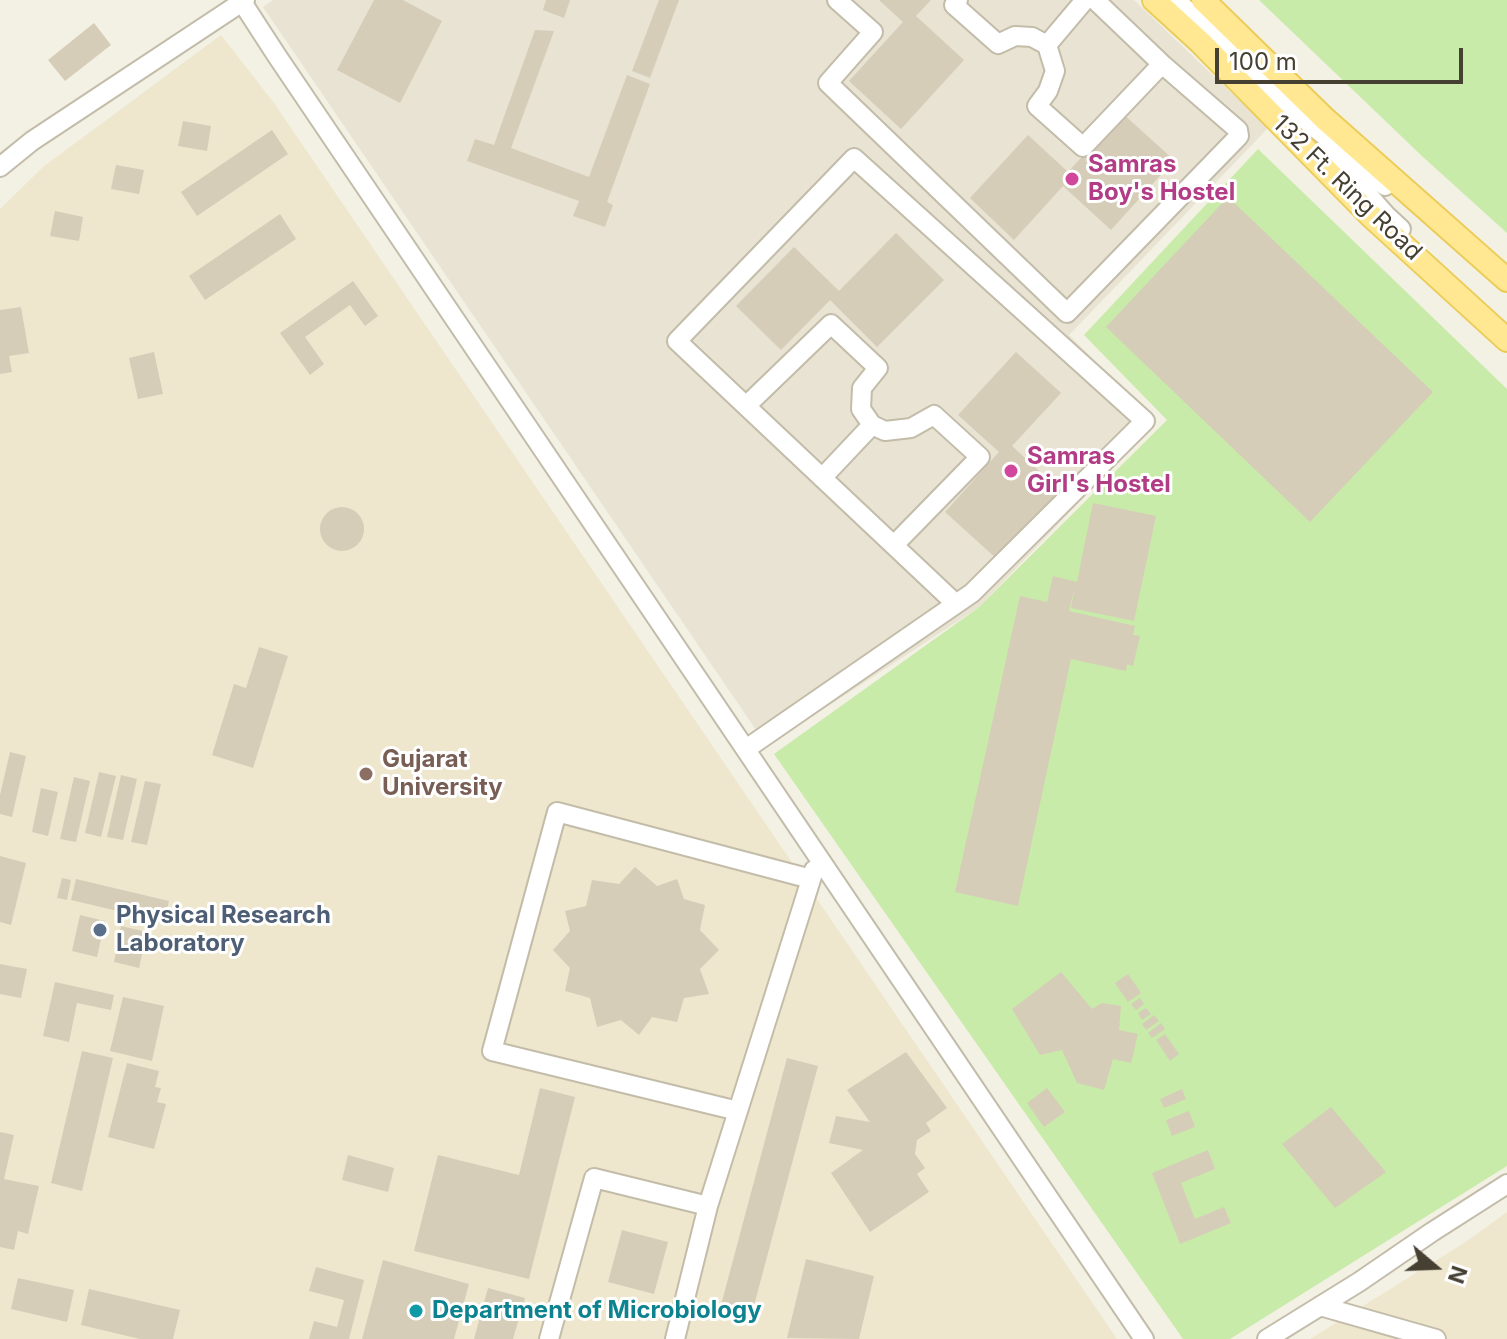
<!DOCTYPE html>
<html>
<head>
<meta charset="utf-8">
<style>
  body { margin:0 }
  #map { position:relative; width:1507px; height:1339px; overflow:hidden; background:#f3f0e4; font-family:Inter,sans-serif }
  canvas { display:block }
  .north { position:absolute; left:1395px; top:1227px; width:80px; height:80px; -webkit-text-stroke:6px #fff; paint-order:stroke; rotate:109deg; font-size:22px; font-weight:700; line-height:32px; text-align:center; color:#464033 }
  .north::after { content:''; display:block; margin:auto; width:28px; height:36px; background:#464033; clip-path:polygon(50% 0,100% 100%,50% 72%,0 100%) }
  .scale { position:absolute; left:1215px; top:48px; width:248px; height:36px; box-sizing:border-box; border:4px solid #464033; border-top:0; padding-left:10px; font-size:24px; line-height:28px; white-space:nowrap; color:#464033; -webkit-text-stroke:6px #fff; paint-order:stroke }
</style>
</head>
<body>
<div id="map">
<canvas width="1507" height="1339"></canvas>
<div class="north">N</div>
<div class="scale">100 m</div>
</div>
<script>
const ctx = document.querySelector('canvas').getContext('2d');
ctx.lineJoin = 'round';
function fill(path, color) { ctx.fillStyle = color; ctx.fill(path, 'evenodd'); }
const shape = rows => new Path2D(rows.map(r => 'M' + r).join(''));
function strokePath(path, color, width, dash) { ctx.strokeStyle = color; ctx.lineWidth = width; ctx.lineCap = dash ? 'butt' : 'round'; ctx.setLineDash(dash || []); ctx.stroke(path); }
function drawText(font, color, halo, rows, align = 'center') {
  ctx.font = font + ' Inter,sans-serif'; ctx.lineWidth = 6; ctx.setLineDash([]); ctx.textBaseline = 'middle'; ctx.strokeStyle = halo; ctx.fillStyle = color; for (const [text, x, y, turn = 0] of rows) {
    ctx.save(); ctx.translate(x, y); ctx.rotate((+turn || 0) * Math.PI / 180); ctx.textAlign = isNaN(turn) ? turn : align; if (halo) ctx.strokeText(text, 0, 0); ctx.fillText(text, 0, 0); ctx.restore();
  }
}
fill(shape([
  [273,0,1134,0,1268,128,1069,335,1156,422,978,608,767,746,263,7]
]), '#e8e3d2');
fill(shape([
  [221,35,274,103,1117,1339,0,1339,0,209,43,167],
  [1507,1212,1507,1339,1310,1339,1464,1243]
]), '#eee7cd');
fill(shape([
  [1259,0,1507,0,1507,233,1423,157],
  [1258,149,1507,389,1507,1166,1230,1339,1183,1339,774,754,978,608,1167,420,1084,335]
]), '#c8eba9');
fill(shape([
  [374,0,403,0,442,21,400,103,337,70],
  [546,0,570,0,564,18,543,10],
  [659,0,679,0,650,78,632,71],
  [879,0,931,0,916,16,964,60,901,129,849,81,903,22],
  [94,23,111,45,65,81,48,60],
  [535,30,554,31,511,148,589,177,627,75,650,84,607,202,613,205,605,227,573,216,579,201,467,161,475,139,494,145],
  [1122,113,1174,160,1111,230,1063,186,1014,240,970,198,1028,135,1068,172],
  [183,121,211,126,207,151,178,146],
  [272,130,288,154,197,216,181,192],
  [116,165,144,170,139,194,111,189],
  [1228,197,1433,392,1310,522,1106,327],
  [55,211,83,217,79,241,50,236],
  [280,214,296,239,205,300,189,276],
  [896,233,944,280,877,347,830,300,781,350,736,306,794,247,839,291],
  [353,281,378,316,365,326,350,305,305,337,324,364,310,375,280,333],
  [21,307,29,353,9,356,12,372,0,374,0,310],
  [154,352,163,394,138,399,129,358],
  [1016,352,1061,393,1012,446,1060,490,997,559,945,512,999,452,958,415],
  [1093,503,1156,516,1134,621,1071,608,1075,586,1069,611,1135,626,1133,635,1140,636,1133,666,1127,664,1126,671,1071,659,1018,906,955,892,1020,596,1047,602,1053,576,1077,582],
  '320 529a22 22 0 1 1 44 0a22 22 0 1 1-44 0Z',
  [259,647,288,656,253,768,212,755,234,684,246,688],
  [10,752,26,756,12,817,0,814,0,795],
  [99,772,116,776,101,837,85,833],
  [121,775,137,779,123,840,107,837],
  [74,777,90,781,76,842,60,839],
  [145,781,161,784,147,845,131,842],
  [41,788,58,792,48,836,32,832],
  [0,856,26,863,11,925,0,922],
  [635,867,657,886,677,879,684,899,705,905,700,930,719,950,700,969,709,994,684,998,677,1022,652,1017,639,1035,621,1020,597,1027,590,998,565,991,570,968,553,950,570,931,565,911,586,906,592,880,619,884],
  [62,878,71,880,67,900,57,898],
  [76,879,169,901,164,922,71,900],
  [80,915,105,921,97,957,72,951],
  [121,926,147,932,139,968,114,962],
  [0,964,27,969,21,998,0,994],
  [1061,972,1092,1009,1102,1003,1121,1006,1119,1030,1138,1034,1131,1063,1113,1059,1104,1090,1077,1083,1062,1050,1040,1055,1012,1009],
  [1128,974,1141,993,1128,1002,1115,983],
  [55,982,114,995,111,1010,77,1003,69,1042,43,1036],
  [123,997,164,1006,152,1061,110,1051],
  [1140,998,1144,1004,1136,1010,1131,1004],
  [1146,1008,1151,1014,1142,1020,1138,1013],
  [1154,1015,1159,1021,1146,1030,1142,1024],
  [1161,1023,1165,1029,1152,1038,1148,1033],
  [1165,1034,1179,1054,1170,1061,1156,1040],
  [82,1051,113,1058,82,1191,51,1183],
  [906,1052,947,1108,926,1123,931,1131,917,1140,915,1154,925,1168,917,1174,929,1192,870,1232,831,1173,863,1150,829,1143,836,1116,870,1122,847,1090],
  [787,1058,818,1066,752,1313,721,1305],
  [127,1063,159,1071,155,1087,161,1088,157,1102,166,1104,154,1149,108,1137],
  [540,1088,575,1097,529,1279,414,1251,438,1155,519,1175],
  [1047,1088,1065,1112,1044,1127,1027,1103],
  [1182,1089,1186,1099,1164,1108,1160,1099],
  [1331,1107,1386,1172,1335,1208,1282,1144],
  [1189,1111,1195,1127,1172,1136,1166,1120],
  [0,1132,14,1135,4,1179,39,1186,28,1234,18,1231,14,1250,0,1247],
  [1208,1150,1215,1169,1181,1183,1195,1219,1224,1207,1231,1223,1180,1244,1152,1173],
  [348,1155,394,1168,388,1192,342,1180],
  [622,1230,668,1242,654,1294,608,1282],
  [806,1259,874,1276,859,1339,787,1338],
  [383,1260,469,1284,454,1339,362,1339],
  [316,1267,364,1280,349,1339,309,1339,314,1321,337,1327,344,1300,309,1291],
  [18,1278,74,1290,67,1322,11,1309],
  [488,1288,525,1298,513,1339,474,1339],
  [89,1289,180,1310,173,1339,140,1339,81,1325]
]), '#d6cdb9');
const minor = shape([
  [245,0,242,2,277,56,1144,1339],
  [837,0,873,32,828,83,1067,313,1239,136,1238,130,1162,64,1095,0],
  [958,0,954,5,998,44,1015,36,1032,37,1047,45,1055,71,1048,91,1037,106,1083,147,1162,64],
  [1176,0,1290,107,1385,186],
  [1047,45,1085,0],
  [1329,151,1386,215,1401,229],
  [0,167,32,141,242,2,241,0],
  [746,406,831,324,878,368,862,388,861,409,872,425,885,431,911,428,934,415,980,457,894,545],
  [822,478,872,425],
  [746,749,956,604,972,593,1145,421,854,158,677,341,956,604],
  [738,1111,492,1051,557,812,811,879],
  [1320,1306,1436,1339],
  [549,1339,594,1178,708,1206],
  [675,1339,708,1206,814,870],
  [1267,1339,1359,1282,1432,1232,1507,1184]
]);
const major = shape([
  [1154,0,1200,42,1371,216,1507,340],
  [1203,0,1325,119,1507,280]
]);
strokePath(minor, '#c2bca9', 22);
strokePath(major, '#eccc59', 26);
strokePath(minor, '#fff', 18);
strokePath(major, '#ffe891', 22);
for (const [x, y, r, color] of [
  [1072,179,8,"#d1479c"],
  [1011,471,8,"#d1479c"],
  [366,774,8,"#8d6e63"],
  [100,930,8,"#5c6f8a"],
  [416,1311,8,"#0f9aa8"]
]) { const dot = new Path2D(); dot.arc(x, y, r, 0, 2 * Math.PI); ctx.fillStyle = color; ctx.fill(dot); strokePath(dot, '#fff', 3); }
drawText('bold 24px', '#b23c85', '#fff', [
  ["Samras",1088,165],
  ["Boy's Hostel",1088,193],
  ["Samras",1027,457],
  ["Girl's Hostel",1027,485]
], 'left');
drawText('24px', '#464033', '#fff', [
  ["132 Ft. Ring Road",1347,188,44]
]);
drawText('bold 24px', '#785e54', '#fff', [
  ["Gujarat",382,760],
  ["University",382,788]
], 'left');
drawText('bold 24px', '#4e5e75', '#fff', [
  ["Physical Research",116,916],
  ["Laboratory",116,944]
], 'left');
drawText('bold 24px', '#0d838f', '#fff', [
  ["Department of Microbiology",432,1311]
], 'left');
</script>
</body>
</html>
